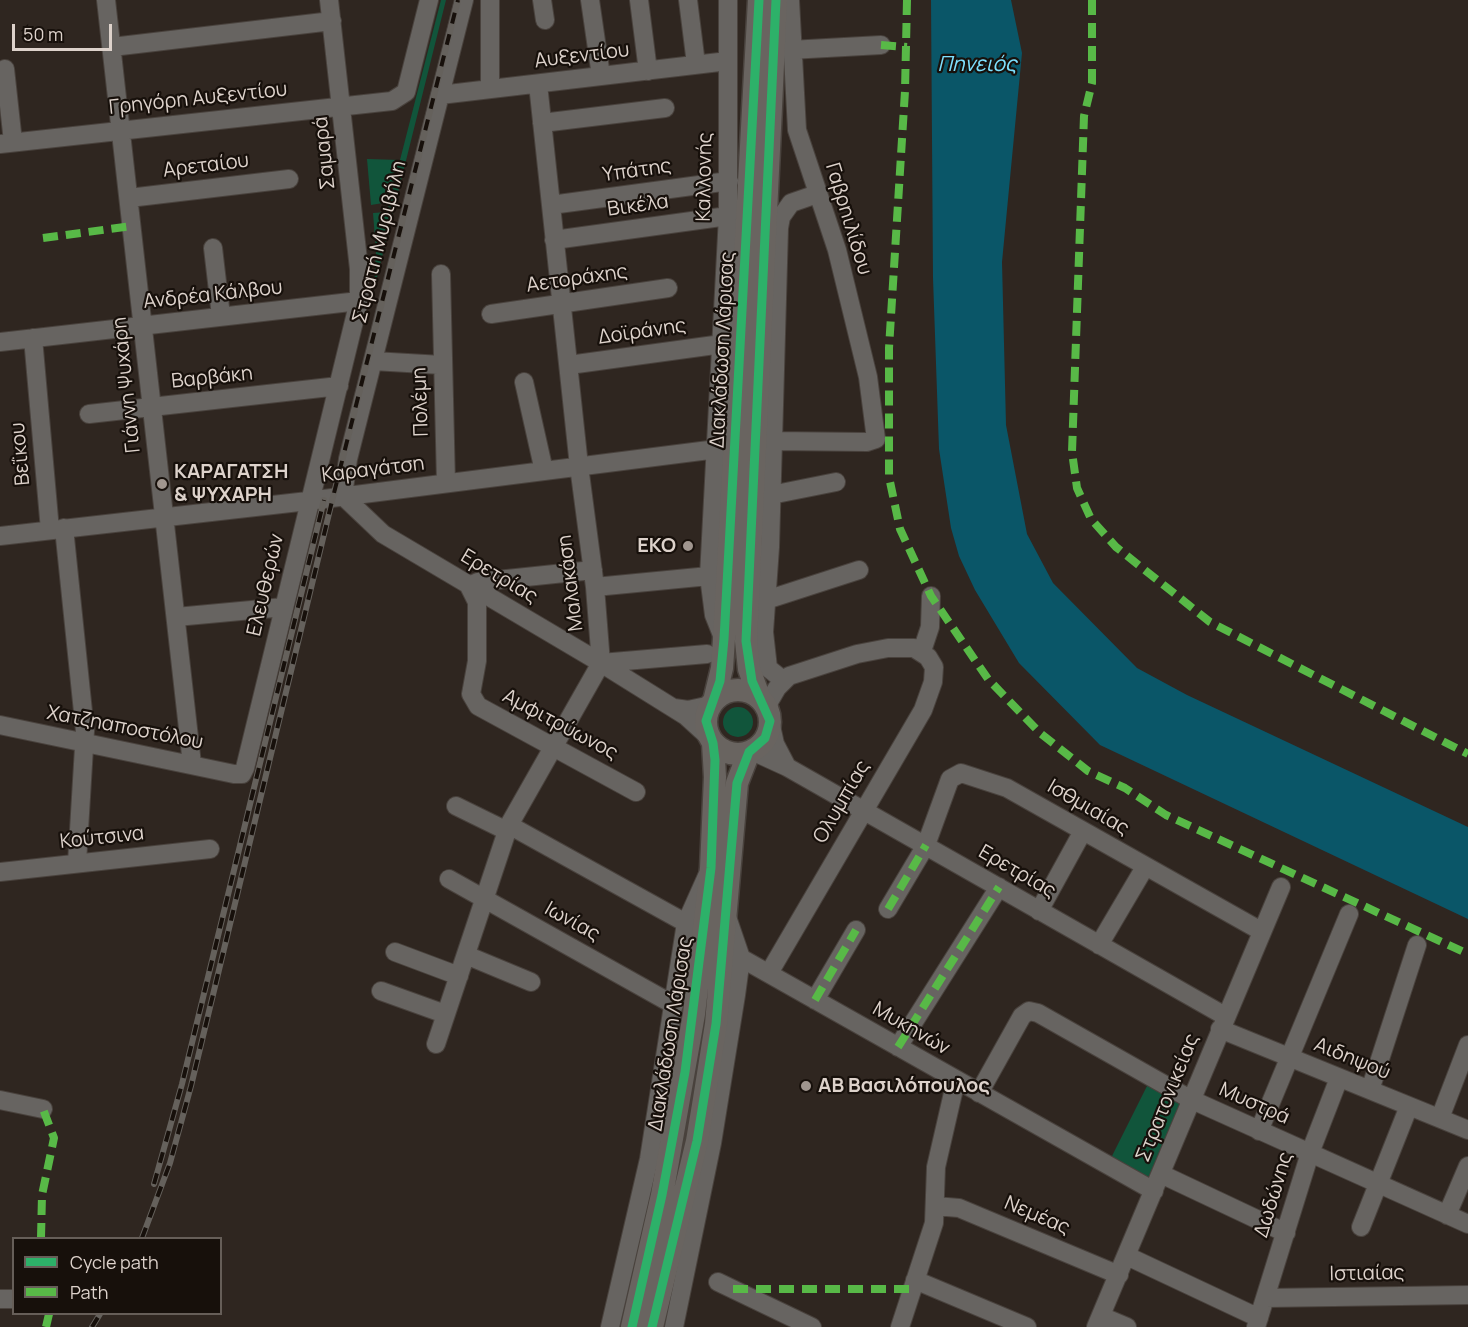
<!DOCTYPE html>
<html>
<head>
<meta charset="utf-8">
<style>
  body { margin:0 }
  #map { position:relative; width:1468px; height:1327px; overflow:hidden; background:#2f2620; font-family:Manrope,sans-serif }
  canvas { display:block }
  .legend { position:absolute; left:12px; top:1237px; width:210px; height:78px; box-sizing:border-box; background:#17100b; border:2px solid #665e58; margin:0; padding:8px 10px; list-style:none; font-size:18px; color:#ddd2cb }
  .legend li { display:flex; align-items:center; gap:12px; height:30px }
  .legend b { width:30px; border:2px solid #665e58 }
  .scale { position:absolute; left:12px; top:24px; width:100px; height:27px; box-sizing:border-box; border:3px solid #ddd2cb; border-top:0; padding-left:8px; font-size:18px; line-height:21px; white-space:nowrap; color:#ddd2cb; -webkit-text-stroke:4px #17100b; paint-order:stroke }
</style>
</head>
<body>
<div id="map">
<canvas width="1468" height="1327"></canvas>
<ul class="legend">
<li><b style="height:8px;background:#2db169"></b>Cycle path</li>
<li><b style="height:8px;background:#58b947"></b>Path</li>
</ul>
<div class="scale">50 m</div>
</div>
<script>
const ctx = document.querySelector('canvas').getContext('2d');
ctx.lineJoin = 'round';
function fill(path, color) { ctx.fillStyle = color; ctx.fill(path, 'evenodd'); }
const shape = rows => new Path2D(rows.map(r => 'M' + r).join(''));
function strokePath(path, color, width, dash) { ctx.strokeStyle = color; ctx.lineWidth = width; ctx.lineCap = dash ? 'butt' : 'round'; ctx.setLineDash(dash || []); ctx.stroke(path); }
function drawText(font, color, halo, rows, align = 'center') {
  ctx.font = font + ' Manrope,sans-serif'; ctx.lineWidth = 4.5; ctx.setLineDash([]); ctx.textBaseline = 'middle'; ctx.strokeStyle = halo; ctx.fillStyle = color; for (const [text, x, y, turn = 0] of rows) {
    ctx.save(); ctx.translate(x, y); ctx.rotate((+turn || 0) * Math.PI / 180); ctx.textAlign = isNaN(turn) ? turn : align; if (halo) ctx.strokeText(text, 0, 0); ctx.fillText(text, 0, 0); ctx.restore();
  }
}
fill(shape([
  [441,0,446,0,374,289,376,251,373,213,387,212,394,184,388,184,383,203,371,205,367,159,400,160],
  '723 722a15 15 0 1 1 30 0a15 15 0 1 1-30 0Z',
  [1149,1082,1184,1101,1151,1183,1110,1160]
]), '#11553b');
fill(shape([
  [931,0,1011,0,1022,53,1002,262,1006,425,1027,534,1053,583,1137,668,1187,695,1468,827,1468,919,1100,745,1019,663,975,590,959,556,951,528,939,449,933,278]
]), '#0a5668');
const minor = shape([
  [106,0,192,764],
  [542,0,545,20],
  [590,0,601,76],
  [639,0,648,71],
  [688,0,696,64],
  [112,47,332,21],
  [790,50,881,45],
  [5,69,13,142],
  [490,88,490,0],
  [440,95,728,61],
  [542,123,665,108],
  [0,144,392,101,406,92,429,0],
  [129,198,289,179],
  [551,205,729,181],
  [554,240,728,216],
  [213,248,221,316],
  [441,274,446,483],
  [491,314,668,288],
  [33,338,50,530],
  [0,342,359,301],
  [373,361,442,365],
  [569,365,722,344],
  [524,382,544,471],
  [89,414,339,386],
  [772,441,867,442,876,439,868,377,837,250,797,130,790,0],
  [771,495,836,482],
  [343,496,348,459,464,0],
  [343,496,383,534,601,663,686,716,709,737],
  [64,528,85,731,77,863],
  [0,536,308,501,717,449,736,423],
  [593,570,478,582,469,586,477,602,477,661,471,694,478,706,636,792],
  [595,587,709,576],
  [757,603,859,570],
  [176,617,284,607],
  [722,635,714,615,709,576,728,216,728,0],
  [922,651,930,627,931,596],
  [601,663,707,654],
  [783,680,768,668,764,632,770,547,779,228,781,217,791,203,817,194],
  [766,707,777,688,789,676,857,654,888,648,914,648,928,657,934,667,933,682,923,710,769,973],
  [674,708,688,710,711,705],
  [770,721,775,744,787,767],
  [0,725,234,774,242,774,245,768,359,301,359,269,329,0],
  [752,751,787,767,1225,1016],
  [456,806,507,831],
  [509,825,686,923],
  [0,872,210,849],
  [449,879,674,1005],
  [888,909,926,845,950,779,961,773,1007,788,1261,931],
  [1039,911,1083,831],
  [1099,945,1145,867],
  [395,952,459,976],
  [466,955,531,982],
  [741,958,1154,1191],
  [381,991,445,1014],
  [815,1000,856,930],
  [1220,1029,1468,1130],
  [436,1044,509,825,601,663,595,587,579,466,538,84],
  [898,1047,999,887],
  [1370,1090,1417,945],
  [979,1093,1022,1016,1029,1011,1038,1013,1190,1099,1468,1224],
  [0,1100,43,1109],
  [1440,1118,1468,1045],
  [1259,1131,1349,914],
  [1161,1174,1286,1233],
  [935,1206,959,1208,1119,1275],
  [1447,1215,1468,1166],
  [1361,1227,1409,1106],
  [1127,1256,1259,1318],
  [915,1280,1027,1327],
  [718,1282,812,1327],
  [1266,1298,1468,1295],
  [0,1299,14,1299],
  [1101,1316,1127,1327],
  [610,1327,649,1159,686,923,707,876],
  [674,1327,712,1143,736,995,741,958,727,917],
  [900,1327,934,1223,936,1167,956,1080],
  [1096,1327,1281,887],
  [1256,1327,1310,1153,1339,1078]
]);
const major = shape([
  '706 722a32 32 0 1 1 64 0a32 32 0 1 1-64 0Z',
  [760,699,749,669,746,641,776,0],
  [714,701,722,668,724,639,759,0],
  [632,1327,662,1195,694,1014,711,868,715,777,713,743],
  [652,1327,697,1141,704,1099,716,1024,737,783,749,752]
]);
strokePath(minor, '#49423d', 20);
strokePath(major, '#49423d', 25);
strokePath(minor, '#676461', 18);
strokePath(major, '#696460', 22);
const rail = shape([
  [154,1184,182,1084,324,500],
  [142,1238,170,1163,191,1086,333,497,458,0],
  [92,1327,100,1314]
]);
strokePath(rail, '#65615c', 6);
strokePath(rail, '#17100b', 4, [11]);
strokePath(shape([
  [907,0,905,91,889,348,889,477,900,529,931,596,988,679,1040,733,1088,771,1125,788,1166,815,1468,954],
  [1092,0,1092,83,1084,116,1072,452,1077,488,1091,519,1116,547,1210,622,1468,754],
  [881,45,907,47],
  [43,238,132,226],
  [888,909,926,845],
  [815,1000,856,930],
  [898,1047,999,887],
  [41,1238,42,1195,54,1138,43,1109],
  [733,1289,911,1289],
  [46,1327,49,1314]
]), '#58b947', 8, [15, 8]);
strokePath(shape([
  [632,1327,662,1195,685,1072,711,868,715,760,713,743,706,721,720,681,724,639,759,0],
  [652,1327,697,1141,716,1024,737,783,749,752,765,738,770,721,752,681,746,641,776,0]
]), '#2db169', 9);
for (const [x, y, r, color] of [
  [162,484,6,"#a0968f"],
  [688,546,6,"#a0968f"],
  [806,1086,6,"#a0968f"]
]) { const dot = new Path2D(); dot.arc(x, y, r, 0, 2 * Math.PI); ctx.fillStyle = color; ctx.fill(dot); strokePath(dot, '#17100b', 2); }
drawText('20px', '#ddd2cb', '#17100b', [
  ["Αυξεντίου",582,56,-7],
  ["Γρηγόρη Αυξεντίου",198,99,-6],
  ["Σαμαρά",325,153,-96],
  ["Αρεταίου",206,166,-7],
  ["Υπάτης",637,171,-8],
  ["Καλλoνής",705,177,-89],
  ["Βικέλα",638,206,-8],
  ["Γαβρηιλίδου",848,219,73],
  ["Στρατή Μυριβήλη",380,242,-76],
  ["Αετοράχης",577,279,-8],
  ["Ανδρέα Κάλβου",213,295,-6],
  ["Δοϊράνης",642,332,-8],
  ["Διακλάδωση Λάρισας",723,350,-87],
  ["Βαρβάκη",212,378,-6],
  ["Γιάννη Ψυχάρη",127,385,-96],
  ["Πολέμη",421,402,-92],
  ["Βεΐκου",21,454,-95],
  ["Καραγάτση",373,470,-7],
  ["Ερετρίας",499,577,31],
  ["Μαλακάση",571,583,-97],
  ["Ελευθερών",266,585,-77],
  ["Αμφιτρύωνος",560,725,28],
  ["Χατζηαποστόλου",125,728,11],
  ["Ολυμπίας",842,802,-60],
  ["Ισθμιαίας",1088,808,30],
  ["Κούτσινα",102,838,-6],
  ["Ερετρίας",1017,872,30],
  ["Ιωνίας",572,922,29],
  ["Μυκηνών",911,1029,30],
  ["Διακλάδωση Λάρισας",671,1034,-81],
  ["Αιδηψού",1352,1059,22],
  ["Στρατονικείας",1168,1098,-68],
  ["Μυστρά",1254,1104,24],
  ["Δωδώνης",1274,1195,-73],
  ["Νεμέας",1037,1216,23],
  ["Ιστιαίας",1367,1274,-1]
]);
drawText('bold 20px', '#ddd2cb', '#17100b', [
  ["ΚΑΡΑΓΑΤΣΗ",174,472],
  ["& ΨΥΧΑΡΗ",174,495],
  ["EKO",676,546,"right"],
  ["ΑΒ Βασιλόπουλος",818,1086]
], 'left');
drawText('italic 21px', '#7ee0fe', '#17100b', [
  ["Πηνειός",977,65]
]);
</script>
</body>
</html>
